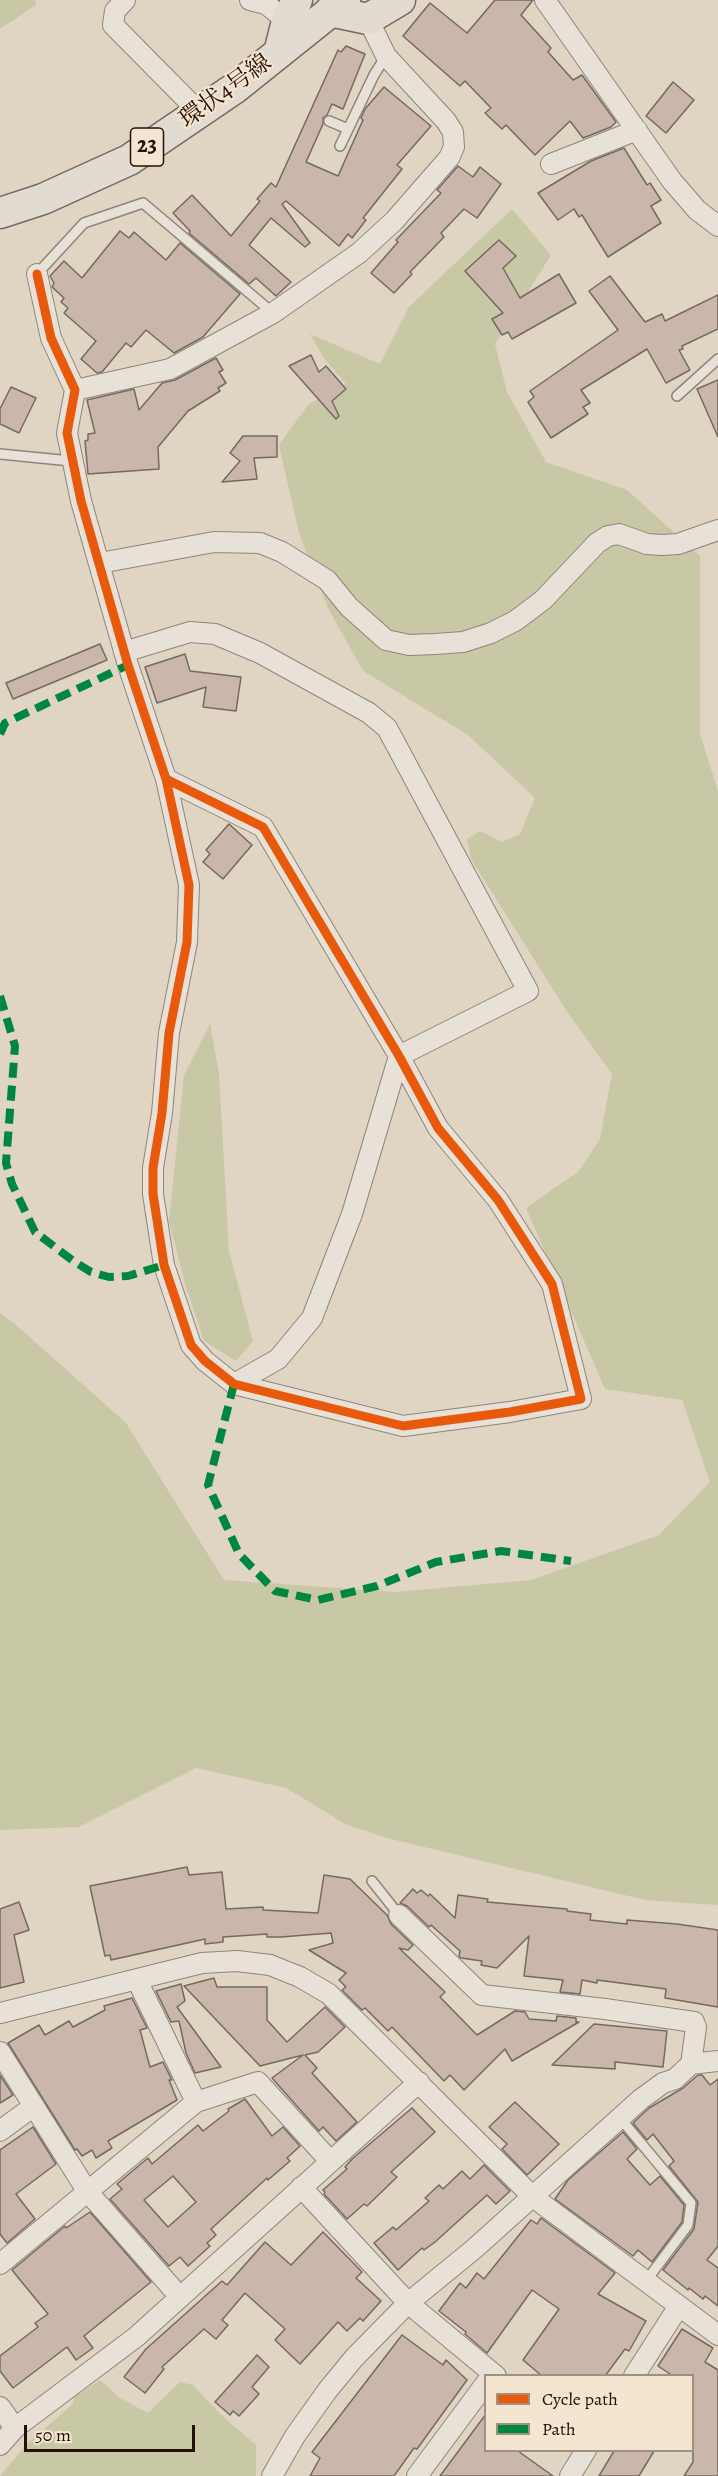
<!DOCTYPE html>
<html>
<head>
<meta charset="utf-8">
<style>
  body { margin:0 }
  #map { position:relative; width:718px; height:2476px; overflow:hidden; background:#e0d4c3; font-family:Alegreya,serif }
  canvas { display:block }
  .legend { position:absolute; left:484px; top:2374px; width:210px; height:78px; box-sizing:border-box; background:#f3e5d0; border:2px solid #a19080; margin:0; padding:8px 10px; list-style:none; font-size:18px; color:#251008 }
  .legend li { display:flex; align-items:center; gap:12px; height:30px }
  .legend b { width:30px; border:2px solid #a19080 }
  .scale { position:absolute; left:24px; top:2425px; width:171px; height:27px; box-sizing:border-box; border:3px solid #251008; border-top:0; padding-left:8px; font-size:18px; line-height:21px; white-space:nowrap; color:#251008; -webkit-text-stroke:4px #f3e5d0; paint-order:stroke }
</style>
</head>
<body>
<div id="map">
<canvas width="718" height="2476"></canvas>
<ul class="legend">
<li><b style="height:8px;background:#e8590c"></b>Cycle path</li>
<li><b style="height:8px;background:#00873e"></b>Path</li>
</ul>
<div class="scale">50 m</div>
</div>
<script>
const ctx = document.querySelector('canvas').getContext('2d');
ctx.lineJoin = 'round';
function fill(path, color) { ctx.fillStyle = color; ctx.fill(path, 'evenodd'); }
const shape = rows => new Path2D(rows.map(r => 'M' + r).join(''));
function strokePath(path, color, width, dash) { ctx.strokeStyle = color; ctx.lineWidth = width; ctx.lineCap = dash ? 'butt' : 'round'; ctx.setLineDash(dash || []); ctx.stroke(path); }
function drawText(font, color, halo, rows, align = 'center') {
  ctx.font = font + ' Alegreya,"Noto Serif JP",serif'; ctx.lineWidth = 4.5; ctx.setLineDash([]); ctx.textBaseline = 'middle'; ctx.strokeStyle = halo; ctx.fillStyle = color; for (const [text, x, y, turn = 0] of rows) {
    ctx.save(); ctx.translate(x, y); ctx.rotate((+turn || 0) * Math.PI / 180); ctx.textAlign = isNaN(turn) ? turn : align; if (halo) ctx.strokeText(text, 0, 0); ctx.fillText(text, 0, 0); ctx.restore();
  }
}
fill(shape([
  [0,0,35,0,36,5,0,29],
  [512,209,551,255,495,344,507,392,546,462,627,490,700,556,700,734,718,791,718,1905,645,1900,387,1838,347,1825,286,1788,196,1768,79,1827,0,1830,0,1313,15,1324,126,1423,224,1580,395,1592,531,1580,659,1535,710,1482,682,1400,605,1389,526,1208,579,1171,600,1139,612,1074,568,1013,471,859,467,839,480,831,502,842,520,834,535,798,468,735,363,671,328,608,299,533,279,445,308,405,346,384,323,357,310,334,380,364,409,307],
  [210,1024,219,1073,229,1251,253,1341,236,1361,204,1341,186,1287,169,1221,184,1075],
  [100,2380,120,2398,148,2413,180,2382,193,2385,219,2413,256,2445,256,2476,0,2476,28,2443,73,2404,74,2397]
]), '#c8c8a7');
const building = shape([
  [495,0,533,0,521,15,551,48,548,52,573,80,582,75,616,122,611,127,583,138,570,121,535,155,506,125,502,129,485,113,491,108,465,81,460,86,403,36,430,3,467,33,495,0],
  [346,46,365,54,343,109,332,104,327,115,323,118,323,124,306,162,338,176,363,120,361,118,365,109,384,87,431,126,397,165,402,169,363,218,366,220,352,238,348,234,339,246,286,201,282,204,310,243,305,247,271,218,249,245,291,282,276,296,256,278,249,284,189,233,190,231,173,213,192,195,231,236,260,201,257,199,271,183,276,187,338,50,341,52,346,46],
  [673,82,694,100,666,133,646,116,673,82],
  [624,148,647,185,650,183,661,200,651,206,661,223,608,257,582,215,579,217,574,209,558,220,538,193,591,161,624,148],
  [458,166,473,177,480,167,501,184,477,218,464,209,441,233,444,237,410,272,412,274,394,293,371,273,398,242,396,240,441,193,437,190,458,166],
  [120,231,129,238,134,232,166,260,180,243,240,294,203,337,174,353,146,330,131,347,126,343,102,372,97,373,81,359,96,341,64,313,68,308,61,302,64,298,52,287,54,283,50,276,64,261,82,278,120,231],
  [499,240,516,256,503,268,520,298,559,274,576,303,512,339,508,332,502,335,492,319,503,313,465,271,499,240],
  [610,276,645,322,662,314,665,321,718,295,718,329,682,346,683,349,679,350,690,370,666,383,647,349,581,390,590,403,583,407,588,414,551,438,528,402,534,397,530,391,618,330,589,291,610,276],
  [311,355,319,372,326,366,346,389,332,401,339,416,336,419,289,366,311,355],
  [216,358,223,370,219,372,226,383,218,388,220,391,188,411,158,447,159,469,88,474,85,441,88,440,88,434,95,433,87,400,134,389,139,410,162,383,175,380,216,358],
  [718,380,718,437,697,389,718,380],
  [11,387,36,398,19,433,0,424,0,409,11,387],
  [243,436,277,436,277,457,254,458,257,479,222,482,240,461,230,453,243,436],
  [100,644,107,660,13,699,6,683,100,644],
  [185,654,190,671,241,677,236,711,203,707,206,687,157,703,145,667,185,654],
  [229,824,252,845,223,879,203,862,210,854,206,850,229,824],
  [187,1867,189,1875,222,1872,226,1909,263,1907,263,1910,318,1913,324,1875,350,1879,387,1915,391,1924,413,1945,408,1950,399,1948,445,1992,440,1997,477,2035,515,2011,525,2012,529,2019,556,2021,557,2016,576,2018,576,2022,579,2022,512,2061,505,2049,464,2090,450,2075,444,2081,392,2027,388,2031,365,2008,362,2010,342,1990,346,1987,339,1980,346,1973,309,1950,333,1943,331,1933,281,1937,267,1937,267,1934,223,1937,223,1942,205,1944,205,1939,111,1960,110,1955,105,1956,90,1886,187,1867],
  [413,1889,417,1893,421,1890,428,1896,430,1894,455,1918,458,1895,488,1899,487,1902,567,1909,567,1911,591,1914,590,1920,627,1924,627,1920,677,1924,718,1930,718,2007,665,1998,666,1989,597,1980,597,1983,582,1980,580,1994,560,1992,563,1980,524,1976,529,1936,497,1968,481,1965,482,1961,461,1958,459,1956,460,1951,431,1925,429,1927,407,1906,400,1903,413,1889],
  [19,1902,29,1930,14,1935,24,1982,0,1988,0,1909,19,1902],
  [214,1978,217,1987,267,1987,267,2020,287,2042,325,2007,345,2027,318,2052,305,2055,317,2068,312,2073,357,2122,336,2141,323,2127,319,2131,272,2078,303,2055,260,2066,184,1986,214,1978],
  [181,1984,185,2001,177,2007,221,2067,195,2073,186,2053,179,2021,171,2022,156,1991,181,1984],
  [132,1998,147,2028,140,2030,150,2067,163,2062,172,2080,169,2080,177,2100,108,2141,112,2148,96,2158,92,2150,82,2156,77,2149,75,2150,8,2043,39,2025,45,2035,69,2021,73,2027,105,2010,104,2006,132,1998],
  [594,2024,667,2031,663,2067,615,2062,615,2069,552,2065,594,2024],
  [0,2075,13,2095,0,2103,0,2075],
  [698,2075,702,2075,710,2085,718,2079,718,2246,707,2260,718,2268,718,2306,705,2296,703,2299,689,2288,688,2290,663,2270,694,2229,698,2202,669,2166,674,2161,653,2134,647,2140,633,2123,649,2108,683,2088,698,2075],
  [245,2099,272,2136,283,2127,300,2146,287,2158,290,2161,268,2180,267,2178,211,2229,216,2235,207,2243,210,2246,188,2266,180,2257,169,2266,110,2199,122,2189,117,2184,148,2158,152,2164,198,2125,203,2131,229,2111,228,2109,245,2099],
  [173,2176,196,2202,168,2227,144,2200,173,2176],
  [515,2102,559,2144,527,2175,502,2149,507,2144,489,2127,515,2102],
  [412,2108,435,2132,391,2172,397,2177,367,2206,364,2204,347,2219,324,2194,325,2192,323,2190,347,2169,345,2167,352,2159,412,2108],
  [33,2127,56,2164,16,2194,35,2219,7,2243,0,2234,0,2150,33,2127],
  [623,2132,637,2149,627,2159,650,2185,660,2176,684,2205,682,2222,652,2262,638,2250,633,2256,555,2199,568,2180,623,2132],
  [484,2165,510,2191,496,2204,487,2195,435,2242,424,2250,422,2248,398,2270,374,2243,393,2227,396,2230,429,2201,425,2198,439,2185,443,2189,462,2171,470,2179,484,2165],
  [90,2212,151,2282,84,2336,93,2348,76,2360,67,2347,13,2388,0,2371,0,2356,38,2327,35,2323,48,2314,12,2270,65,2226,66,2228,90,2212],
  [541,2218,615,2273,598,2294,646,2321,629,2351,625,2349,605,2376,542,2376,523,2360,559,2309,532,2290,487,2353,465,2334,466,2332,439,2311,460,2283,466,2288,477,2273,484,2279,531,2220,537,2224,541,2218],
  [323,2232,362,2272,356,2278,381,2301,363,2321,360,2318,347,2331,338,2322,300,2364,275,2340,285,2329,245,2293,222,2320,228,2325,216,2339,204,2329,162,2367,164,2369,145,2393,124,2377,146,2349,222,2281,227,2285,265,2242,291,2265,323,2232],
  [682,2329,713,2348,705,2362,718,2370,718,2476,684,2476,693,2462,693,2376,673,2376,658,2366,682,2329],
  [402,2335,443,2365,446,2360,467,2380,417,2449,414,2448,394,2476,310,2476,320,2458,312,2452,402,2335],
  [257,2355,269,2367,252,2387,259,2394,239,2416,233,2411,230,2415,215,2402,257,2355],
  [486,2414,486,2451,518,2451,553,2476,440,2476,486,2414],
  [614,2451,654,2451,639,2476,599,2476,614,2451]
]);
fill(building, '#cab6ab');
strokePath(building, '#746a61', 1.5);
const service = shape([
  [329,121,348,129],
  [340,146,374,75,386,56],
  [37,274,84,223,143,203,273,313],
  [677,396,718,359],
  [0,454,71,461],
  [372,1881,399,1915],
  [620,2118,691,2203,688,2225,646,2281]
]);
const minor = shape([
  [125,0,115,11,113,25,199,112],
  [250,0,266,4,287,21],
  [545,0,672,181,697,210,718,226],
  [551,164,637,130],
  [37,274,51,338,75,390,67,433,81,501,128,665,166,779,189,885,187,942,169,1033,162,1113,153,1168,153,1194,164,1265,191,1345,205,1361,234,1384,403,1426,510,1412,581,1399,552,1284,498,1200,438,1128,399,1056,263,827,166,779],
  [75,390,170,369,273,313,359,253,394,221,449,158,454,147,453,132,446,121,386,56,368,19],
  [100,563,214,542,260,543,282,552,327,580,349,607,386,640,409,645,435,644,463,642,491,633,515,621,543,600,597,543,608,536,619,534,647,544,662,545,678,544,718,530],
  [124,652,190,632,215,634,260,653,369,713,387,728,528,991,399,1056,352,1214,312,1318,278,1359,234,1384],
  [399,1915,482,1995,605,2009,694,2022,696,2027,691,2064],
  [137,1980,196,2102],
  [0,2013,202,1963,237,1961,270,1965,300,1977,329,1994,533,2197,718,2335],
  [0,2052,87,2191,179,2296],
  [0,2131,34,2106],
  [301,2187,408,2303,496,2376],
  [0,2264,196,2102,258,2082,330,2161],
  [634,2376,679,2306],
  [0,2407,15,2428],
  [0,2445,15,2428,136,2337,419,2082],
  [272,2476,295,2436,327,2391,354,2358,408,2303,474,2249,641,2099,663,2083,675,2079,691,2064,718,2061],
  [417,2476,486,2383],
  [570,2476,586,2450]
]);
const primary = shape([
  [330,11,368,19,400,0],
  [279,53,287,21,297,0],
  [0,213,43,199,129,160,235,88,345,0]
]);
strokePath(service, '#8f857a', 12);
strokePath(minor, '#8f857a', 22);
strokePath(primary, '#746a61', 33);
strokePath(service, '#e7e1d7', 9);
strokePath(minor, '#e7e1d7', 20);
strokePath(primary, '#e2dbd1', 30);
strokePath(shape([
  [0,734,5,723,128,665],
  [0,996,15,1046,6,1163,12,1184,35,1232,72,1260,91,1272,109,1277,128,1276,164,1265],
  [234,1384,208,1485,239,1554,275,1591,318,1600,377,1586,436,1562,501,1551,571,1561]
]), '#00873e', 8, [15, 8]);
strokePath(shape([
  [37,274,51,338,75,390,67,433,81,501,128,665,166,779,189,885,187,942,169,1033,162,1113,153,1168,153,1194,164,1265,191,1345,205,1361,234,1384,403,1426,510,1412,581,1399,552,1284,498,1200,438,1128,399,1056,263,827,166,779]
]), '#e8590c', 9);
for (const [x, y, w] of [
  [147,147,33]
]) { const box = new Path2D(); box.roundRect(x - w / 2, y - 19, w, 38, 4.5); ctx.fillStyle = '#f3e5d0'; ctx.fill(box); strokePath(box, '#251008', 1.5); }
drawText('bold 22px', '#251008', null, [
  ["23",147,147]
]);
drawText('24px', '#251008', '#f3e5d0', [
  ["環状4号線",226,92,-36]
]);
</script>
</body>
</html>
